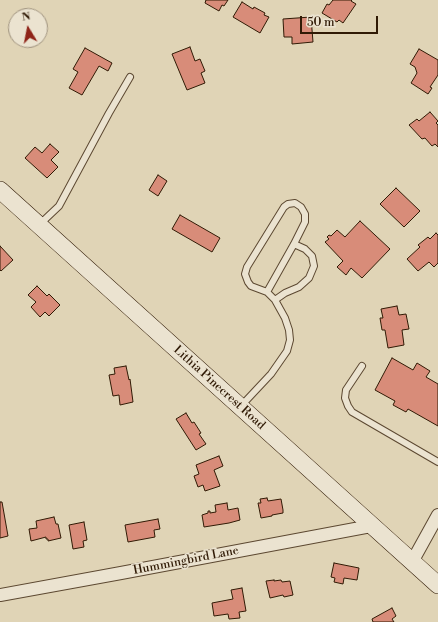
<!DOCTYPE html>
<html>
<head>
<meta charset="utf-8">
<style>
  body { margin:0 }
  #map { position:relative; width:438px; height:622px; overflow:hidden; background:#e0d4b6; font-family:"Libre Bodoni",serif }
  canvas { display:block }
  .north { position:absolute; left:8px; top:8px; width:40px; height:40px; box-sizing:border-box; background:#ebe3d0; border:1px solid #a0937f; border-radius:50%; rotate:350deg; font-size:11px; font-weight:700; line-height:16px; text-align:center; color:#301a05 }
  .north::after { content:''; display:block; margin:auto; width:14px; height:18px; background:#8f2418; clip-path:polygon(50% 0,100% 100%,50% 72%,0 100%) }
  .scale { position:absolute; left:300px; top:16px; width:78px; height:18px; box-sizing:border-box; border:2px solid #301a05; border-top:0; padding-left:5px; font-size:12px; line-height:14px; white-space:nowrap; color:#301a05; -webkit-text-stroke:3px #ebe3d0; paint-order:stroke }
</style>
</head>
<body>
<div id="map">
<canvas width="438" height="622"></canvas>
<div class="north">N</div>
<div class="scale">50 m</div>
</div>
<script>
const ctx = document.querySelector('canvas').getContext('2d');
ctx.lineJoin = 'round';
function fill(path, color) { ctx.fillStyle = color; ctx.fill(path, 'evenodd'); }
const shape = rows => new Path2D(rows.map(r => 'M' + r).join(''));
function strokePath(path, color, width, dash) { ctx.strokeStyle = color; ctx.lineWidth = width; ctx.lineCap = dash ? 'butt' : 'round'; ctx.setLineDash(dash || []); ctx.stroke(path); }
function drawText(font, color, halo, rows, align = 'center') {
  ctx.font = font + ' "Libre Bodoni",serif'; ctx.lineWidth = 3; ctx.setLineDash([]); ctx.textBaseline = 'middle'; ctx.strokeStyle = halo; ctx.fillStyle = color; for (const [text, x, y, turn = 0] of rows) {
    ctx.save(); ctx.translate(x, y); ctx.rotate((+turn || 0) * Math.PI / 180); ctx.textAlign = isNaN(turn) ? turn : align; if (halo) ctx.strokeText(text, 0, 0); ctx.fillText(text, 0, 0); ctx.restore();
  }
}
const building = shape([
  [206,0,228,0,224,6,222,5,219,11,205,3,206,0],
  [333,0,352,0,351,1,356,4,343,23,339,20,337,22,322,13,327,4,329,5,333,0],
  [242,2,253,9,254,7,265,13,264,15,269,17,260,33,233,17,242,2],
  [311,17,313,42,292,44,292,37,284,37,283,19,311,17],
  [190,47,195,61,200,59,205,71,201,73,205,83,187,90,172,54,190,47],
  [85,48,112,63,108,71,99,66,82,95,69,88,78,72,73,69,85,48],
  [419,49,438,60,438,75,430,87,432,88,428,94,411,83,417,73,415,67,410,64,419,49],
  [430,112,438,121,436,123,438,125,438,147,435,144,432,146,425,138,422,139,409,125,417,119,419,121,430,112],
  [50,144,59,152,51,160,58,167,47,178,25,158,35,147,42,153,50,144],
  [158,175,167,181,158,196,149,190,158,175],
  [396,188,420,211,404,227,380,204,396,188],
  [180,215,220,238,212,252,172,229,180,215],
  [360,221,390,249,362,278,351,268,346,275,337,267,343,261,325,242,329,239,327,237,329,235,331,236,337,230,345,237,360,221],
  [436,233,438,235,438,263,434,267,429,262,418,271,407,259,420,247,418,245,428,237,430,239,436,233],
  [0,246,13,260,1,271,0,270,0,246],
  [37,286,47,296,49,294,60,305,49,316,45,312,40,317,31,307,36,302,28,295,37,286],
  [397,306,399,315,406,314,409,329,402,330,404,345,388,348,385,330,382,330,380,318,383,318,381,309,397,306],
  [392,358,413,370,417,363,430,371,426,377,438,384,438,426,408,409,406,412,393,405,395,401,375,390,392,358],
  [126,366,129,380,130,379,133,402,120,405,119,395,113,396,109,375,115,374,114,368,126,366],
  [186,413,192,423,194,422,201,433,199,434,206,444,196,450,176,419,186,413],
  [219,456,223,466,214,470,220,486,205,491,203,485,198,487,194,476,199,474,196,465,219,456],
  [267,498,268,501,281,499,283,510,283,513,272,515,272,516,261,518,258,503,261,503,260,499,267,498],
  [0,502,2,502,8,536,0,538,0,502],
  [227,503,228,510,238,508,240,520,229,523,204,527,202,515,208,513,208,511,210,511,210,513,216,512,215,505,227,503],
  [54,517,56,524,58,524,61,538,48,541,48,539,46,539,46,537,31,541,29,529,37,528,36,521,54,517],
  [158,519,160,529,154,530,155,537,128,542,125,525,158,519],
  [84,522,87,540,83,541,84,547,73,549,69,525,84,522],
  [334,563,359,568,357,580,344,578,343,584,334,582,335,578,331,577,334,563],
  [274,580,274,581,281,580,282,582,290,581,293,595,284,597,283,595,270,598,266,581,274,580],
  [242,588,246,611,239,612,240,618,229,619,228,614,214,616,212,603,233,599,231,590,242,588],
  [392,608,396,616,392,619,394,622,373,622,372,619,392,608]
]);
fill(building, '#d88c79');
strokePath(building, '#301a05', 1);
const lane = shape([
  [40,224,59,206,109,113,130,77],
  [275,300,285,293,299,287,309,278,314,266,312,256,305,249,294,244],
  [362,366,346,390,345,398,348,406,352,412,438,462],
  [241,406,271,374,287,351,290,340,289,330,285,318,275,300,267,292,251,286,248,282,245,274,247,267,284,207,288,204,295,203,301,207,305,214,305,222,294,244,267,292]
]);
const street = shape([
  [412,562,438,515],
  [0,595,121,573,371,526]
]);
const secondary = shape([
  [0,190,438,585]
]);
strokePath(lane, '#5c4831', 8);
strokePath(street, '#5c4831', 14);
strokePath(secondary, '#301a05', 18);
strokePath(lane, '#ebe3d0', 6);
strokePath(street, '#ebe3d0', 12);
strokePath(secondary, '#ebe3d0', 17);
drawText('12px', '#301a05', '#ebe3d0', [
  ["Lithia Pinecrest Road",219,388,42],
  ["Hummingbird Lane",186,561,-11]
]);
</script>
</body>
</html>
